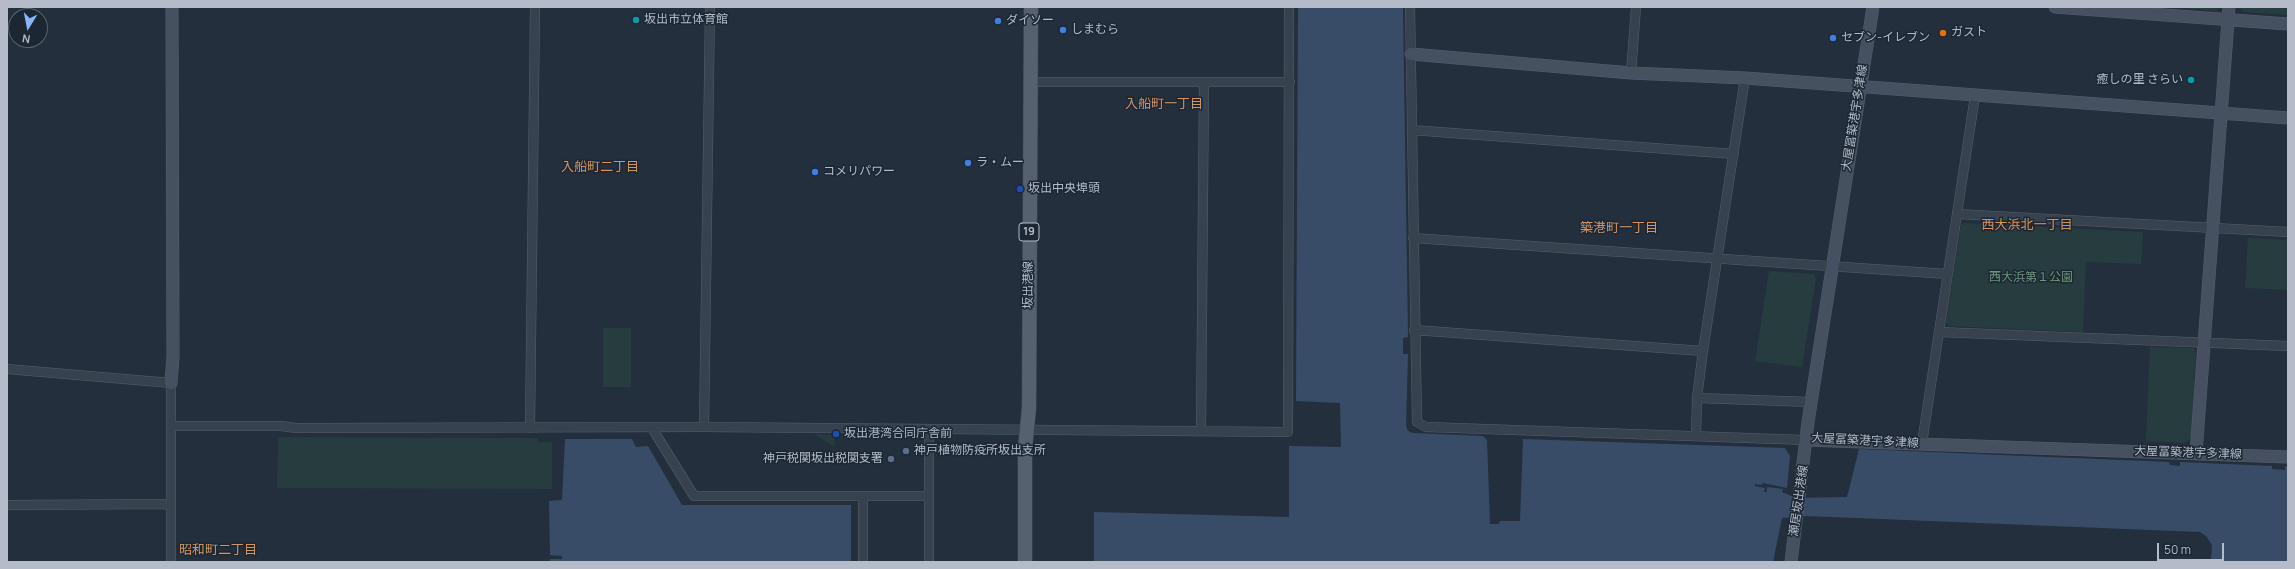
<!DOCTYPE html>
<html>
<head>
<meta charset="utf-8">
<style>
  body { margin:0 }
  #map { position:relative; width:2295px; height:569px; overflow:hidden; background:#242f3e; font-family:Manrope,sans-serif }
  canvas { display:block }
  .frame { position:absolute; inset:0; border:8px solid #b4bcc9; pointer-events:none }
  .north { position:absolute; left:8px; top:8px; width:40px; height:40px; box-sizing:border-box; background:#1d2633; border:1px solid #59626f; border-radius:50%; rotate:190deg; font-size:11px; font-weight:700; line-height:16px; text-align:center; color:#b4bcc9 }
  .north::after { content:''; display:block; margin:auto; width:14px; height:18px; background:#8ab4f8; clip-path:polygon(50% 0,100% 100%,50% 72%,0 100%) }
  .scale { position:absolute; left:2157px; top:543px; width:67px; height:18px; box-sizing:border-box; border:2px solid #b4bcc9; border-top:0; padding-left:5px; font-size:12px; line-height:14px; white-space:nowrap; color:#b4bcc9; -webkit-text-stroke:3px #1d2633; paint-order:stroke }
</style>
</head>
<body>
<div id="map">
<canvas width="2295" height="569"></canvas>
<div class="frame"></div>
<div class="north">N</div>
<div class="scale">50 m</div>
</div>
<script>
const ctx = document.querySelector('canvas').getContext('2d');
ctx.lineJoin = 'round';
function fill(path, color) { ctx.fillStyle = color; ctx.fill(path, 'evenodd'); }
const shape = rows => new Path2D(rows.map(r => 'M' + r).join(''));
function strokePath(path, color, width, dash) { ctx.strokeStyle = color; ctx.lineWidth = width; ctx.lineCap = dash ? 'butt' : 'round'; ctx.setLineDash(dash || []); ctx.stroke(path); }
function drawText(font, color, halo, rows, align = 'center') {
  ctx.font = font + ' Manrope,"Noto Sans JP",sans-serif'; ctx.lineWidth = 3; ctx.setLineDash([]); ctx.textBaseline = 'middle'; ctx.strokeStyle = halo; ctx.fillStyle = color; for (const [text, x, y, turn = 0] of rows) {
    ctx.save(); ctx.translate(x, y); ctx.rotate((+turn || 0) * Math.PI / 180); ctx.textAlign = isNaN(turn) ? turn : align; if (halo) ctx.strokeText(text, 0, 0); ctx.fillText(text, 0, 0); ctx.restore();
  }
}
fill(shape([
  [2167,7,2220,7,2216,11],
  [2239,7,2288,7,2288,15,2244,12],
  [1964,223,2143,232,2141,264,2086,262,2083,332,1948,326,1946,323,1961,225],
  [2248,238,2288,240,2288,290,2245,288],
  [1769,271,1814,274,1816,279,1802,367,1755,361],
  [603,328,631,328,631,387,603,387],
  [2150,347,2193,348,2196,353,2191,438,2184,443,2146,441],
  [815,434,835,435,834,447],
  [278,437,538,438,538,442,552,442,552,489,277,488]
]), '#263c3f');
fill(shape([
  [1298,7,1403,7,1408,337,1403,338,1403,354,1408,354,1406,426,1408,431,1413,433,1483,436,1487,440,1490,524,1499,524,1500,521,1520,521,1523,439,1785,448,1790,456,1787,488,1763,483,1762,485,1755,484,1755,486,1765,488,1764,492,1767,492,1767,487,1783,489,1782,492,1796,498,1847,497,1859,449,2169,462,2170,465,2180,466,2180,462,2272,466,2272,469,2285,470,2285,466,2288,467,2287,562,2211,562,2212,545,2206,536,2200,532,1807,516,1782,518,1773,562,1094,562,1094,512,1289,517,1289,446,1341,447,1340,403,1296,401],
  [565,439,632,439,636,447,648,446,682,505,851,505,851,562,550,562,550,559,562,559,562,556,550,555,549,501,562,500]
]), '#394c67');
const street = shape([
  [1410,7,1417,422,1426,427,1806,440],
  [1631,73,1636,7],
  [1030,82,1290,82],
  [1412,130,1734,154],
  [1957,214,2288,232],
  [1413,238,1947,274],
  [1414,330,1703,351],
  [1939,332,2288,346],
  [7,369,171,383,171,562],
  [1697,398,1811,402],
  [171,426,281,426,296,428,704,427,1288,432,1289,7],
  [704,427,710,7],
  [530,428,535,7],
  [652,428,694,496,929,496],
  [929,429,929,562],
  [1201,431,1204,82],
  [1696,436,1697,398,1703,351,1745,78],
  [1922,443,1975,96],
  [7,505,171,504],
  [863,562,863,497]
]);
const secondary = shape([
  [2055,7,2288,24],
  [1411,54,1631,73,1745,78,2288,118],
  [171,383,173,357,172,7],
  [1806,440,2288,457],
  [2196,453,2229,7],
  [1791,562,1808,422,1873,7]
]);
const primary = shape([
  [1025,562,1025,449,1029,408,1031,7]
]);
strokePath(street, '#565f6c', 10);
strokePath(secondary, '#565f6c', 13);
strokePath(primary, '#414a57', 15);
strokePath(street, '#38414e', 9);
strokePath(secondary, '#465061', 12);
strokePath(primary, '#56606e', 14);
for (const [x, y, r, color] of [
  [636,20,4,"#0f9aa8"],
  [998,21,4,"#3f7fe0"],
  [1063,30,4,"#3f7fe0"],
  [1943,33,4,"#e8710a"],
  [1833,38,4,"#3f7fe0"],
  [2191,80,4,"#0f9aa8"],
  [968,163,4,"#3f7fe0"],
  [815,172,4,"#3f7fe0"],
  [1020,189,4,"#1a4fb4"],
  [836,434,4,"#1a4fb4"],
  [906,451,4,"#5c6f8a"],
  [891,459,4,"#5c6f8a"]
]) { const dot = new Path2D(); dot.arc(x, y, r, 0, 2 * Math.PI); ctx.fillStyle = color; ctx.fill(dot); strokePath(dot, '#1d2633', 1.5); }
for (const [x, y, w] of [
  [1029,232,20]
]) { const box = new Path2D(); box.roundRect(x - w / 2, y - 9, w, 18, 3); ctx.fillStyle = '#1d2633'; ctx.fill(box); strokePath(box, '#b4bcc9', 1); }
drawText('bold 11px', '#b4bcc9', null, [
  ["19",1029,232]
]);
drawText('12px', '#b4bcc9', '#1d2633', [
  ["坂出市立体育館",644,20],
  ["ダイソー",1006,21],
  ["しまむら",1071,30],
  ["ガスト",1951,33],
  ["セブン-イレブン",1841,38],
  ["癒しの里 さらい",2183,80,"right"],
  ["ラ・ムー",976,163],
  ["コメリパワー",823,172],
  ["坂出中央埠頭",1028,189],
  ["坂出港湾合同庁舎前",844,434],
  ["神戸植物防疫所坂出支所",914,451],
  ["神戸税関坂出税関支署",883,459,"right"]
], 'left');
drawText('12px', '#b4bcc9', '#1d2633', [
  ["大屋冨築港宇多津線",1855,118,-81],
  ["坂出港線",1029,285,-90],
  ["大屋冨築港宇多津線",1865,441,3],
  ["大屋冨築港宇多津線",2188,453,2],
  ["瀬居坂出港線",1799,501,-82]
]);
drawText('12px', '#6b9a76', '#1d2633', [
  ["西大浜第１公園",2031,278]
]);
drawText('13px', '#d59563', '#1d2633', [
  ["入船町一丁目",1164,104],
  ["入船町二丁目",600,167],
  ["西大浜北一丁目",2027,225],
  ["築港町一丁目",1619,228],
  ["昭和町二丁目",218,550]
]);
</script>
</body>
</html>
